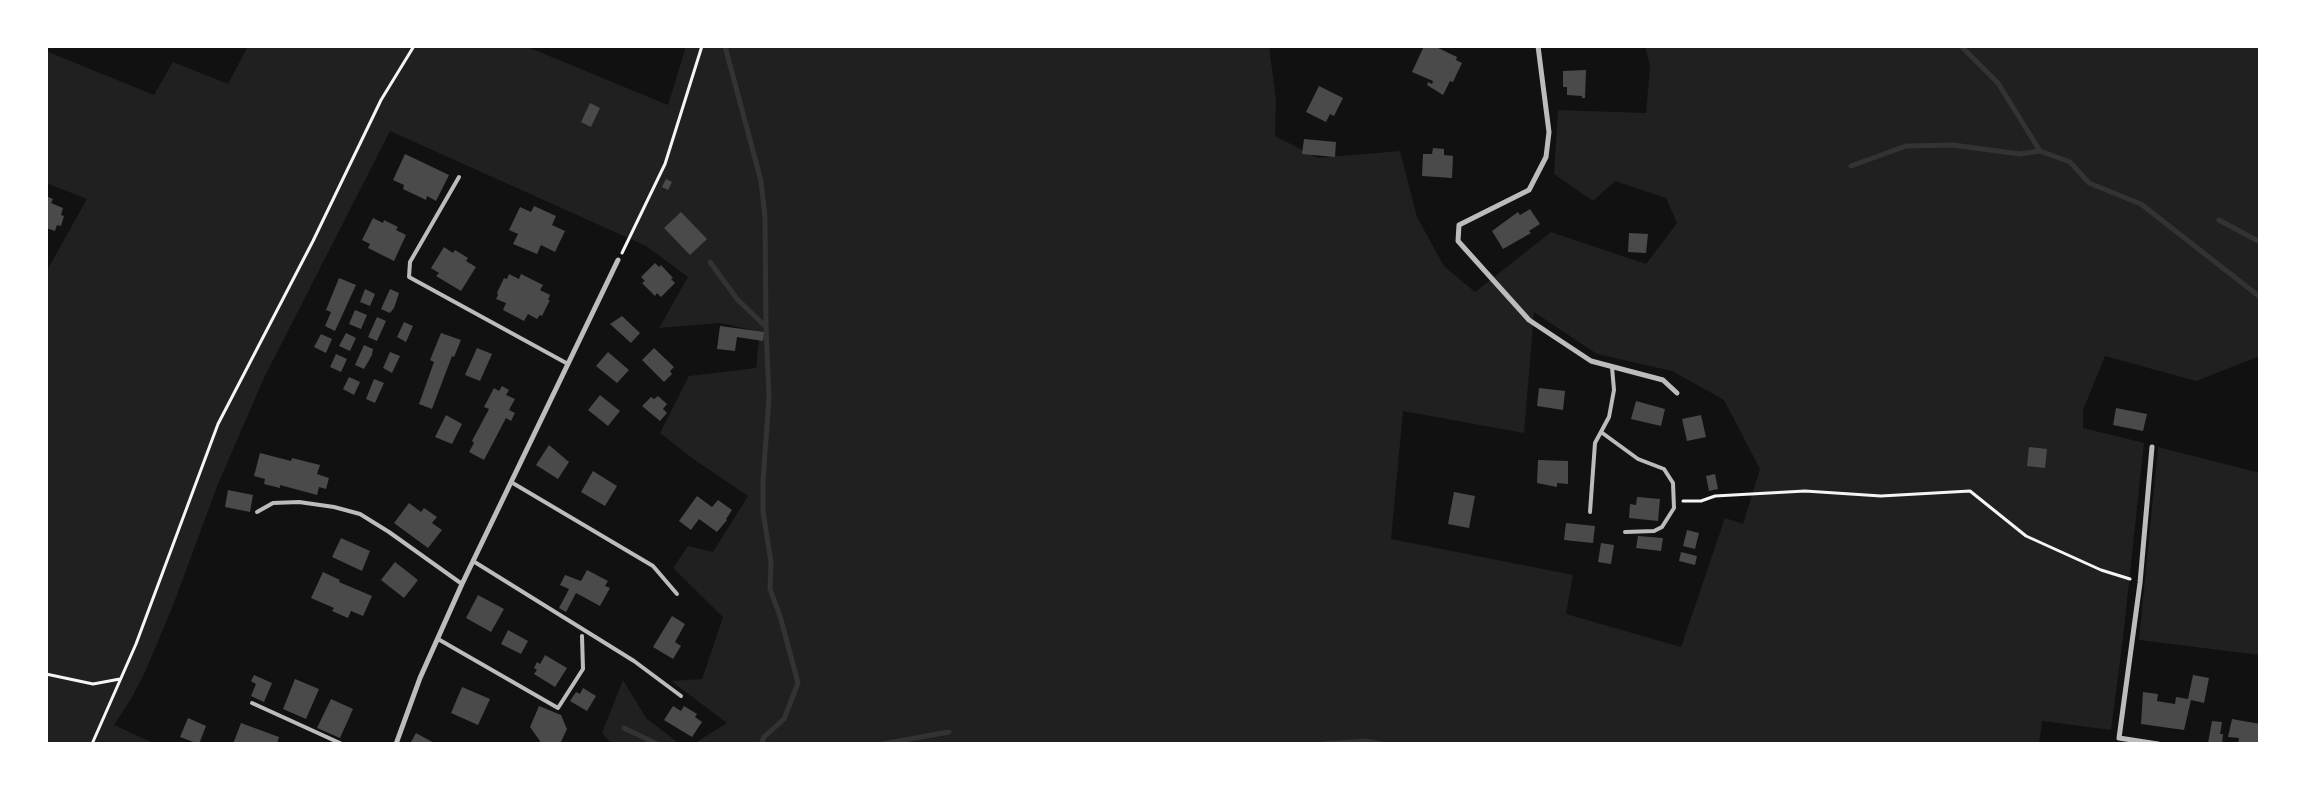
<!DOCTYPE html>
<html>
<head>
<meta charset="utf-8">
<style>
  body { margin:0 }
  #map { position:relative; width:2306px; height:790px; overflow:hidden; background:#111; font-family:"Noto Sans",sans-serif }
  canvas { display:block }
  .frame { position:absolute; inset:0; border:48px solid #fff; pointer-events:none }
</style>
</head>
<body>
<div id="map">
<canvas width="2306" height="790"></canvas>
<div class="frame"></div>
</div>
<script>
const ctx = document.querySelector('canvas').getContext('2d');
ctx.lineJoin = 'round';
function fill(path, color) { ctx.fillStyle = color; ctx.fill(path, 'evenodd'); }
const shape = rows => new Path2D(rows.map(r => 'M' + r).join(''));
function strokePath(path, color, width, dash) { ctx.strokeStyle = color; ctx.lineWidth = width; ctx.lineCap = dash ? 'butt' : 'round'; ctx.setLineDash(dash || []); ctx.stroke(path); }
fill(shape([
  [248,46,525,46,668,105,686,46,1269,46,1276,100,1275,136,1318,158,1400,151,1417,217,1444,266,1475,292,1551,232,1646,264,1677,223,1666,198,1615,181,1593,201,1554,174,1558,110,1646,113,1650,66,1645,46,2260,46,2260,356,2196,381,2105,356,2083,410,2083,428,2144,443,2123,638,2111,730,2042,721,2039,744,693,744,727,723,671,681,702,679,723,617,673,568,688,546,713,552,748,496,692,458,660,433,689,376,756,368,760,332,721,323,659,328,688,277,646,246,390,131,264,378,218,484,172,608,146,670,131,699,114,725,156,744,46,744,46,272,87,199,46,183,46,51,154,95,173,62,228,84],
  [1534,312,1597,354,1672,371,1724,400,1760,469,1743,524,1725,518,1681,647,1566,614,1573,575,1391,539,1403,411,1524,433],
  [2158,447,2260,473,2260,655,2139,640],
  [623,680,646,718,680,744,612,744,602,733]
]), '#202020');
strokePath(shape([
  [725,46,761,181,765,217,766,327,769,397,763,481,763,512,771,562,770,589,780,616,798,683,784,719,764,737,761,744],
  [1961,46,1998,83,2040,151,2070,162,2089,183,2141,204,2260,297],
  [1851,166,1906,146,1953,145,2020,154,2040,151],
  [2219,220,2260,242],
  [710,262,737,299,766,327],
  [624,728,657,744],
  [882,744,949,732],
  [1323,744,1366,741,1381,744]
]), '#333', 5);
fill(shape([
  [1424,46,1434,46,1457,57,1456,60,1462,63,1453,82,1450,81,1443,95,1427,85,1428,82,1432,84,1433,81,1412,72],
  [1586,70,1585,98,1582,98,1582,96,1567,95,1567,87,1563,87,1563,71],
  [1319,86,1343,98,1334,116,1330,114,1326,122,1306,112],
  [590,103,600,108,591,127,581,122],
  [1304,139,1336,142,1335,157,1302,154],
  [1433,148,1444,149,1444,155,1453,156,1452,178,1422,176,1423,154,1432,154],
  [405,154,449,175,436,201,427,196,426,200,403,189,404,185,393,180],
  [666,179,672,182,668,190,662,187],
  [46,196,53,199,51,203,63,208,61,215,64,216,61,226,57,225,55,231,46,228],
  [534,206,556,216,552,225,565,231,555,252,541,245,537,254,513,244,518,234,509,230,520,207,531,212],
  [1530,209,1540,224,1529,231,1531,233,1503,249,1492,231,1518,212,1520,215],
  [681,212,707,239,690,255,664,228],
  [373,218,383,223,384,220,398,227,396,230,406,235,394,261,368,248,370,244,362,240],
  [1629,233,1648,234,1646,253,1628,252],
  [444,247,453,253,455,250,468,258,466,261,476,267,461,291,436,276,439,273,431,268],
  [655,263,659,267,661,265,673,278,671,279,675,283,661,297,657,293,655,296,642,283,645,281,641,277],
  [509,274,519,279,521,274,543,285,540,290,550,295,548,300,550,300,542,316,540,315,537,319,528,314,524,321,503,310,506,303,496,299,498,295,497,293,504,278,507,279],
  [339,278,356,285,335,331,325,326,331,312,326,310],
  [365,289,375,294,370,306,360,302],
  [390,289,399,293,394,308,390,313,381,309],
  [355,310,367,315,361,329,349,324],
  [622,316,640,333,631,343,610,324],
  [377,317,386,321,377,341,368,337],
  [404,322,413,326,406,342,397,337],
  [720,326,764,332,763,341,737,337,735,351,717,349],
  [346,333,356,338,350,351,339,346],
  [441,333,461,340,454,357,452,356,432,409,419,404,434,362,430,360],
  [321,334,332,339,326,353,314,347],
  [364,345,373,349,372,355,364,369,355,365],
  [477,348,492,354,480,381,465,375],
  [654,348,674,367,670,371,672,374,664,382,642,360],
  [390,352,400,356,392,373,383,368],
  [608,352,629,370,617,383,596,366],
  [336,354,347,359,341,372,330,367],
  [349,377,360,382,354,395,343,389],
  [374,379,384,383,375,403,366,399],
  [502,386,509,390,506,395,515,399,509,410,515,413,511,421,506,418,484,460,469,452,474,443,472,441,489,409,484,407,494,388,499,391],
  [1539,388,1565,391,1563,410,1537,406],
  [600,395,620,411,608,426,588,410],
  [658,396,667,404,663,409,667,413,660,421,642,406,651,397,654,399],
  [1636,401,1665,409,1661,426,1631,419],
  [2116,408,2147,414,2143,431,2113,425],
  [446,415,462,424,452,444,435,437],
  [1701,415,1706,437,1687,441,1682,419],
  [549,445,569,462,558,479,536,465],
  [2029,447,2047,449,2045,468,2027,466],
  [260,453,291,461,292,458,320,465,317,474,329,478,326,489,319,487,317,495,280,485,280,488,264,484,265,479,254,476],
  [1538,460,1568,461,1568,484,1557,483,1557,487,1537,483],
  [593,471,617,486,605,506,581,492],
  [1715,474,1718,489,1709,491,1706,476],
  [228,490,253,495,250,512,225,507],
  [1454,492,1475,496,1469,528,1448,524],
  [697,496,712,507,718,500,732,510,726,519,727,520,717,532,699,519,691,530,679,521],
  [1637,497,1660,499,1658,521,1629,518,1630,504,1636,505],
  [409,503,421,512,424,508,437,517,432,523,442,530,428,548,394,523],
  [1566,523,1595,526,1593,543,1564,540],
  [1687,530,1699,533,1695,549,1683,546],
  [1638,536,1663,538,1661,551,1636,548],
  [341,538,370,551,362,571,332,557],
  [1601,543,1614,545,1611,564,1598,562],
  [1681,552,1697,556,1695,565,1679,561],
  [395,562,418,580,404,598,381,580],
  [587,570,608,581,605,586,610,588,600,606,576,593,566,612,559,608,569,589,560,585,565,575,581,581],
  [323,572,340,580,339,582,372,596,363,616,351,611,348,618,332,611,334,608,311,598],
  [478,595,504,609,491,632,466,618],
  [672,616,685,624,675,642,681,646,673,659,653,647],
  [508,630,528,641,521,654,501,644],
  [545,655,567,668,555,687,534,674,537,670,534,668,537,662,540,664],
  [254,675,272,683,264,702,251,696,256,684,251,681],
  [2193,675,2209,678,2204,703,2191,700,2184,730,2141,724,2143,692,2158,694,2157,701,2175,704,2176,697,2188,699],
  [295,679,319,689,306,719,283,709],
  [462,687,490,699,478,725,451,713],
  [583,688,596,696,587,711,570,701,576,692,580,694],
  [331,699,353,709,340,738,317,728],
  [539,706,561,715,567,729,560,744,542,744,530,727],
  [673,706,681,711,684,706,697,714,695,717,702,722,692,737,664,720],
  [188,718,206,726,199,744,180,737],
  [2232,719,2260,724,2258,744,2238,743,2239,738,2228,737],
  [2212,721,2222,722,2220,734,2223,734,2222,744,2208,743],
  [241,723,279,737,277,744,233,744],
  [416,733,436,744,410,744]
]), '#4a4a4a');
strokePath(shape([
  [622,253,665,164,702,46],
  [1683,501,1701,501,1715,496,1805,491,1881,496,1970,491,2026,536,2101,570,2130,579],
  [46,674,93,684,120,679],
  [92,744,136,644,218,424,313,241,381,100,414,46]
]), '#f5f5f5', 3);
strokePath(shape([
  [459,177,410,262,409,277,568,364],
  [1601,432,1638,459,1664,469,1673,483,1674,508,1662,527,1654,531,1625,532],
  [511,482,653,566,677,594],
  [257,512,273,503,299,502,334,507,360,514,389,532,462,584],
  [1590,512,1595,443,1609,417,1614,390,1612,367],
  [473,561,634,661,681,696],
  [438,639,558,708,583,669,582,636],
  [252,703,342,744]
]), '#bcbcbc', 4);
strokePath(shape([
  [1538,46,1549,132,1546,157,1529,190,1459,225,1458,241,1529,320,1591,361,1663,380,1677,393],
  [2152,447,2140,583,2119,738,2158,744],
  [396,744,420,678,462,584,618,260]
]), '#bcbcbc', 5);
</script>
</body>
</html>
